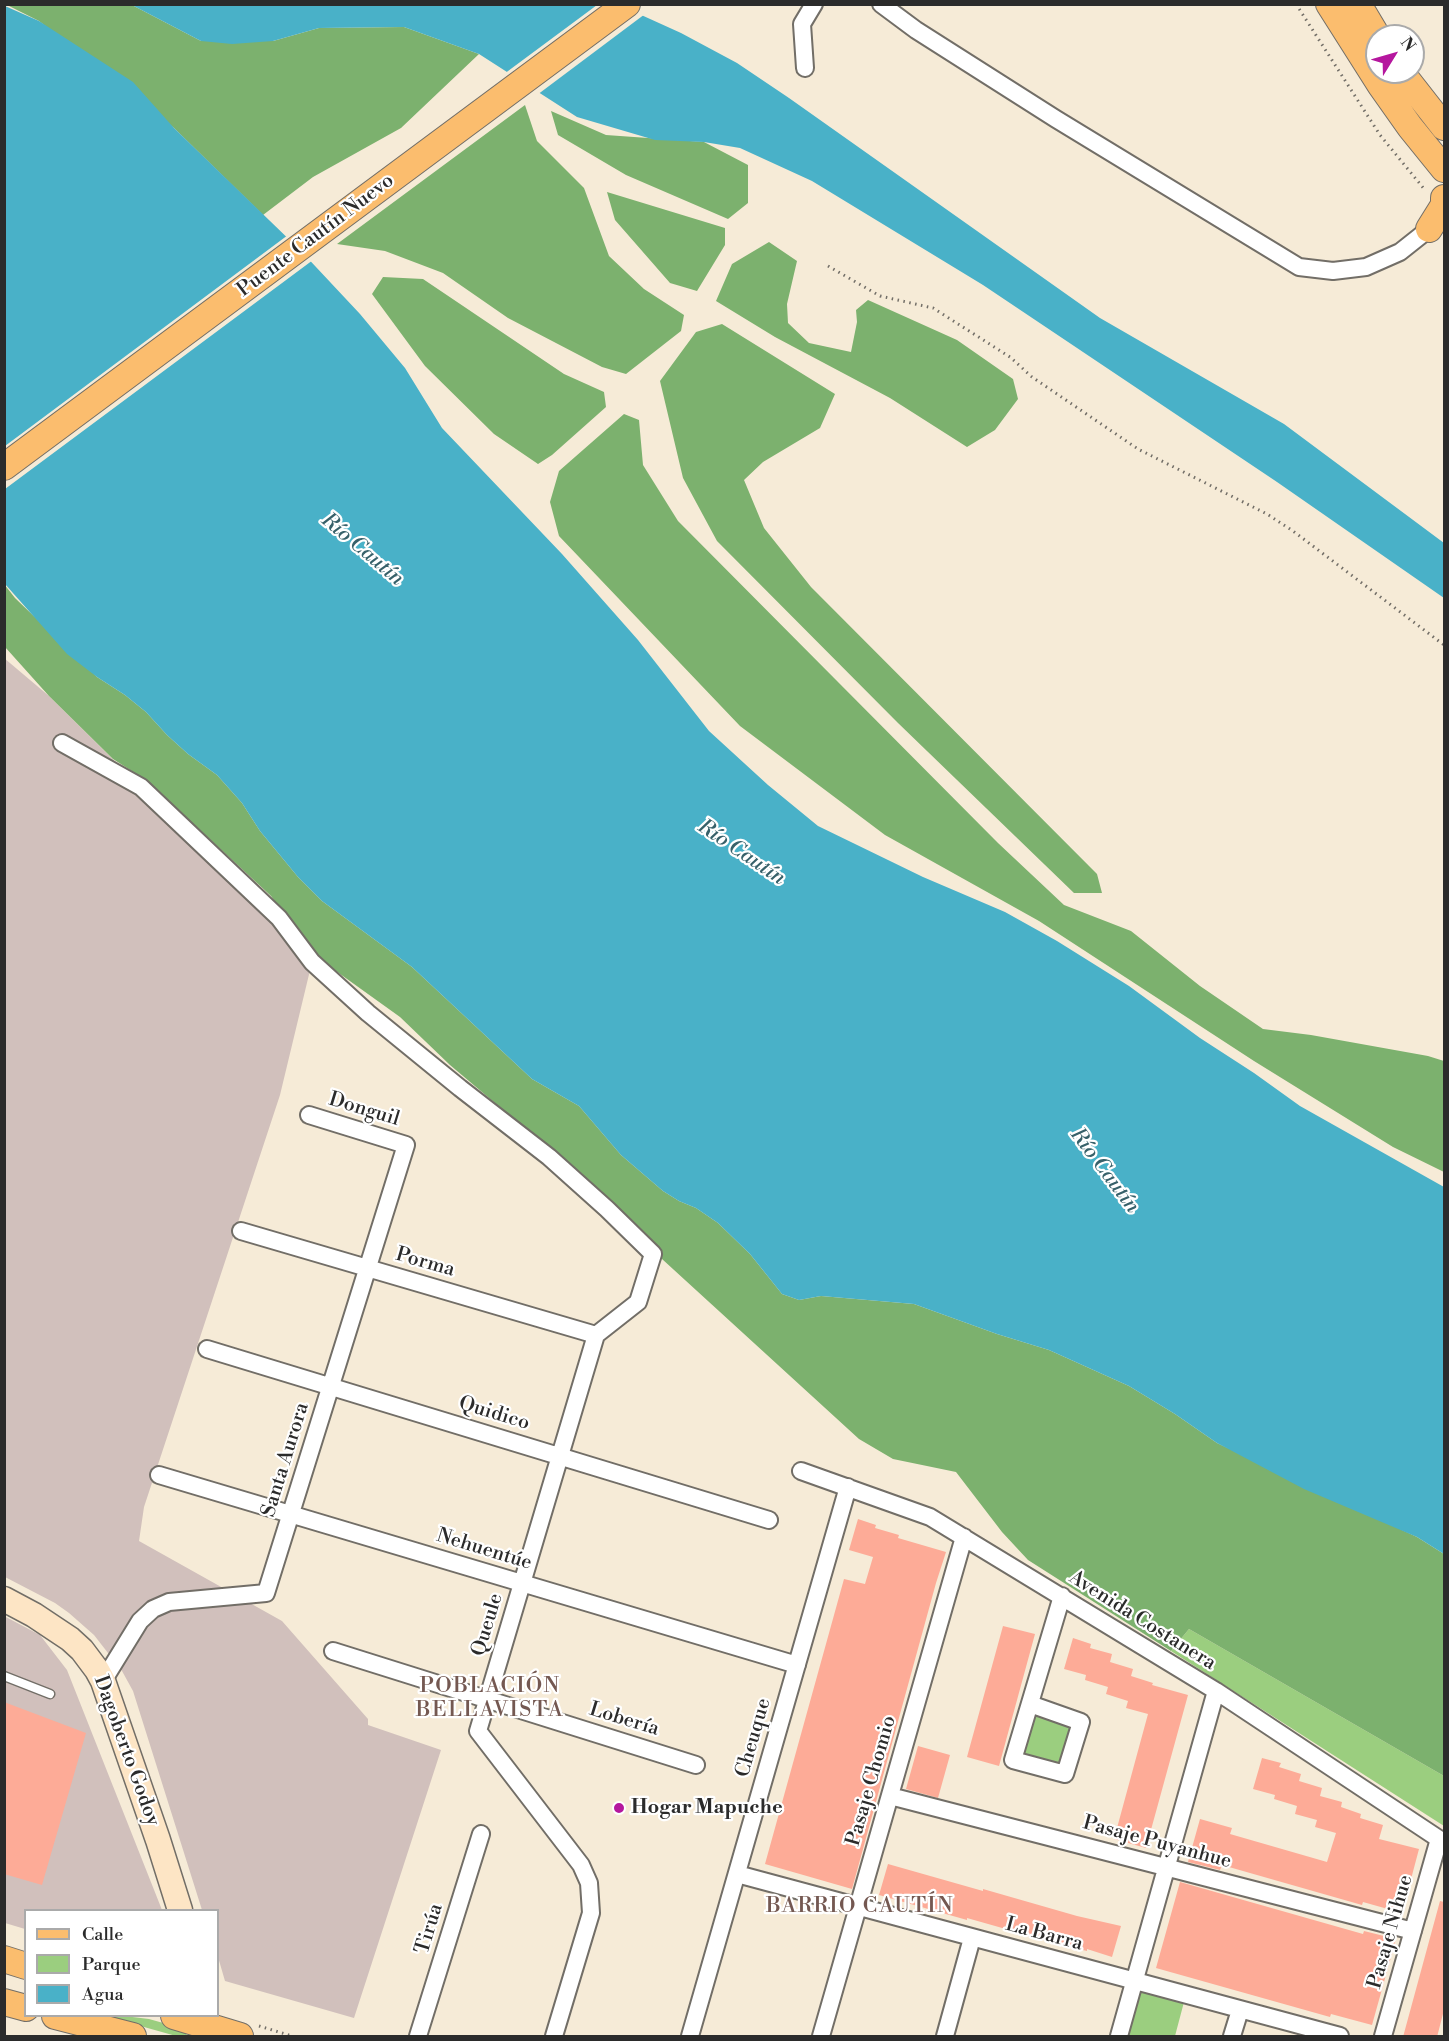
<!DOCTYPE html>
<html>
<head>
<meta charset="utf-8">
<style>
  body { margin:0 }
  #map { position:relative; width:1449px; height:2041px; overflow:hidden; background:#f6ebd7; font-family:"Libre Bodoni",serif }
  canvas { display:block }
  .frame { position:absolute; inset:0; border:6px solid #2b2b2b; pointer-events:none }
  .legend { position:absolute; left:24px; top:1909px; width:195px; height:108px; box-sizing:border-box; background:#fff; border:2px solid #aaa; margin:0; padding:8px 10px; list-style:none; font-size:18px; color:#2b2b2b }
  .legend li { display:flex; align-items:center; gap:12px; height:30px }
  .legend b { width:30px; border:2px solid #aaa }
  .north { position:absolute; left:1365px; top:24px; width:60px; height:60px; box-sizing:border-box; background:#fff; border:2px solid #aaa; border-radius:50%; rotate:53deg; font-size:16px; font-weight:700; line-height:24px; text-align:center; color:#2b2b2b }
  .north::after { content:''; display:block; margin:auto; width:21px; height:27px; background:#b5179e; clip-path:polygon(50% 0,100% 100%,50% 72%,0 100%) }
</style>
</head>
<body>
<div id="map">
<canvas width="1449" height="2041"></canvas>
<div class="frame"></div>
<ul class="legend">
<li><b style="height:8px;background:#fbbd6e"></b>Calle</li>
<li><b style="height:16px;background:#9bce7f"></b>Parque</li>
<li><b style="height:16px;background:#49b1c8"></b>Agua</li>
</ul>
<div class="north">N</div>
</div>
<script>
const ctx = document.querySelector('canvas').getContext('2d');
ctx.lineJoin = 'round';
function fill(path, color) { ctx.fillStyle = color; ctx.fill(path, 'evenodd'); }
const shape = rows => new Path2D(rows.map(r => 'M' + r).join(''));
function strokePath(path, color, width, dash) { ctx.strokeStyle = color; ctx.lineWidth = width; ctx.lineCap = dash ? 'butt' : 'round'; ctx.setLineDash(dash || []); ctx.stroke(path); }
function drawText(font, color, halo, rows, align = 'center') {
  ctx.font = font + ' "Libre Bodoni",serif'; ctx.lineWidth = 4.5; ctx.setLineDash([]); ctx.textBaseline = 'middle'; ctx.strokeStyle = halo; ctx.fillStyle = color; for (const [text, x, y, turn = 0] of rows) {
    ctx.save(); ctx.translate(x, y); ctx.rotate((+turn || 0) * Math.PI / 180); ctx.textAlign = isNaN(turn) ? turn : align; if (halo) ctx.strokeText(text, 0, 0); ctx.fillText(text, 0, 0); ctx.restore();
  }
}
fill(shape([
  [4,658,49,696,141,787,312,962,280,1095,144,1507,139,1541,282,1621,368,1719,368,1725,441,1750,354,2018,225,1981,218,1957,218,1910,202,1910,133,1691,122,1671,94,1635,69,1613,55,1603,5,1577],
  [4,1616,40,1635,67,1670,162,1910,26,1910,25,1929,5,1923]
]), '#d1c0bc');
fill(shape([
  [1189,1629,1444,1776,1444,1826,1171,1651],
  [1031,1711,1077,1724,1063,1770,1017,1757],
  [1146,1991,1184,2002,1175,2036,1128,2036,1140,1992],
  [105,2016,124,2016,149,2019,188,2030,186,2036,176,2036]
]), '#9bce7f');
fill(shape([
  [5,4,132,5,201,41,273,41,319,28,404,27,479,54,401,128,313,177,263,215,174,128,39,21],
  [525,105,537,141,584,188,609,256,644,289,684,315,681,331,626,374,602,367,508,318,443,273,385,251,337,244],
  [551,111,606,135,704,142,748,165,748,203,728,219,626,175,558,135],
  [607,192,725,228,725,245,697,291,670,283,615,220],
  [769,242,797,261,787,304,788,323,809,343,851,352,857,322,856,310,868,300,957,340,1013,379,1018,399,995,430,967,447,890,398,775,337,716,301,732,264],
  [383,277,423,279,564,374,604,392,606,407,552,455,538,464,494,434,425,366,372,294],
  [722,324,835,394,820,428,763,462,744,480,764,528,811,587,1097,874,1102,893,1074,893,898,723,717,541,683,478,660,381,696,332],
  [624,414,639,420,643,465,678,521,998,843,1064,905,1131,931,1200,986,1263,1029,1311,1035,1428,1056,1444,1061,1444,1172,1393,1147,1254,1061,1039,921,885,835,740,726,559,536,550,502,559,471],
  [4,584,15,598,97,677,125,695,146,712,167,735,188,754,217,775,242,803,260,831,298,877,322,901,412,967,532,1079,579,1106,621,1155,663,1191,679,1201,696,1208,718,1223,750,1254,782,1294,799,1300,821,1296,914,1304,997,1334,1049,1350,1129,1386,1175,1414,1217,1443,1417,1537,1444,1554,1444,1776,1189,1629,1171,1651,1028,1560,1002,1532,956,1472,893,1459,859,1439,662,1259,635,1228,553,1152,450,1065,400,1017,315,956,271,896,146,780,113,759,49,696,5,647]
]), '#7cb16e');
fill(shape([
  [617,4,681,33,737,63,789,98,1100,318,1284,424,1444,543,1444,598,1277,482,983,285,812,181,740,148,704,142,655,140,577,117,479,54,404,27,319,28,273,41,232,44,201,41,132,5],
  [5,6,39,21,133,82,174,128,301,251,360,314,405,368,442,428,562,554,638,640,709,731,768,785,818,826,923,877,1005,912,1057,941,1129,986,1200,1038,1254,1073,1300,1106,1444,1187,1444,1554,1417,1537,1304,1489,1217,1443,1175,1414,1129,1386,1049,1350,997,1334,914,1304,821,1296,799,1300,782,1294,750,1254,718,1223,696,1208,679,1201,663,1191,621,1155,579,1106,532,1079,412,967,322,901,298,877,260,831,242,803,217,775,188,754,167,735,146,712,125,695,97,677,67,654,5,584]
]), '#49b1c8');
fill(shape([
  [624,4,645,14,537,95,504,74,597,5],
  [288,235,313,260,5,489,5,446]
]), '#f6ebd7');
fill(shape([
  [858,1519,876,1525,875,1528,899,1535,898,1538,946,1552,936,1583,852,1889,765,1864,844,1579,865,1584,873,1557,849,1550],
  [1003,1626,1035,1634,999,1766,967,1757],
  [1073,1638,1091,1644,1090,1648,1112,1654,1110,1662,1133,1669,1131,1676,1153,1683,1152,1685,1188,1695,1146,1848,1114,1839,1148,1714,1126,1708,1128,1701,1106,1694,1108,1687,1085,1680,1086,1675,1064,1669],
  [4,1702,86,1733,42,1885,4,1874],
  [918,1746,950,1755,938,1798,906,1789],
  [1262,1758,1281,1763,1279,1767,1301,1774,1299,1781,1322,1788,1320,1796,1342,1802,1341,1807,1361,1814,1360,1818,1383,1825,1379,1839,1419,1849,1402,1913,1363,1902,1362,1905,1222,1865,1220,1870,1188,1862,1200,1819,1232,1828,1230,1834,1327,1862,1336,1833,1315,1827,1317,1820,1295,1814,1297,1806,1274,1799,1275,1795,1253,1789],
  [888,1864,983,1891,983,1889,1077,1916,1121,1926,1112,1957,1087,1949,1087,1951,1062,1945,967,1918,967,1920,879,1895],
  [1180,1882,1363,1934,1364,1931,1396,1939,1372,2025,1331,2014,1330,2017,1156,1968],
  [1440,1901,1444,1902,1444,2010,1437,2037,1403,2037]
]), '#fdab97');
const lane = shape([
  [4,1676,50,1694]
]);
const street = shape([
  [881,4,916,30,1056,119,1299,267,1333,271,1366,267,1400,252,1429,229],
  [805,68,802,24,814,4],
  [62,743,141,787,279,918,312,962,368,1013,460,1088,549,1157,607,1209,653,1254,638,1302,596,1335],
  [241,1231,596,1335],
  [207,1349,769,1520],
  [801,1471,930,1517,1216,1691,1439,1839,1444,1841],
  [159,1475,797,1665],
  [333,1651,696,1765],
  [103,1681,140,1621,153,1609,169,1602,266,1593,406,1145,309,1115],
  [1030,1704,1081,1722,1065,1774,1013,1760,1062,1596],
  [890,1796,1413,1931],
  [737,1874,1340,2036],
  [418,2036,481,1834],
  [554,2036,591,1913,589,1883,581,1865,478,1731,596,1335],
  [690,2036,848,1487],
  [821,2036,964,1537],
  [945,2036,972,1938],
  [1119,2036,1216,1691],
  [1232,2036,1240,2010],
  [1383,2036,1439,1839]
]);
const secondary = shape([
  [4,1599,34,1615,70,1639,82,1650,97,1670,103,1681,158,1840,180,1910]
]);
const primary = shape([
  [1329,4,1381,86,1410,127,1444,169],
  [1358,4,1377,36],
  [1401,72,1444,127],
  [1429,229,1444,205,1444,198],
  [4,467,627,4],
  [4,1959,26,1966],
  [4,2002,26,2008],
  [55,2016,133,2036],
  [174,2016,240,2036]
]);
strokePath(lane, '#726e67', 11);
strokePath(street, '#726e67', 20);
strokePath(secondary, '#726e67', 27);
strokePath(primary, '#726e67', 28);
strokePath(shape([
  [1296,4,1380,135,1425,190],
  [828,266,880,296,933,308,1010,357,1032,377,1138,449,1267,514,1293,531,1444,645],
  [259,2026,292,2036],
  [4,2035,8,2036]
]), '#726e67', 3, [1.5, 4.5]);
strokePath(lane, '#fff', 8);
strokePath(street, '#fff', 16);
strokePath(secondary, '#fde5c5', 24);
strokePath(primary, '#fbbd6e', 26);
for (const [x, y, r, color] of [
  [619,1808,6,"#b5179e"]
]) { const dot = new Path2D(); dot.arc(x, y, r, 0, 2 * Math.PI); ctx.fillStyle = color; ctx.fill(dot); strokePath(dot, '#fff', 2); }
drawText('20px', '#2b2b2b', '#fff', [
  ["Puente Cautín Nuevo",316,236,-37],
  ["Donguil",364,1110,17],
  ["Porma",425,1263,16],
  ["Quidico",494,1414,17],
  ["Santa Aurora",286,1460,-73],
  ["Nehuentúe",484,1550,17],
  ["Avenida Costanera",1142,1621,32],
  ["Queule",488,1625,-73],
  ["Lobería",624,1720,17],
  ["Cheuque",754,1738,-74],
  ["Dagoberto Godoy",126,1751,70],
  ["Pasaje Chomio",872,1781,-74],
  ["Pasaje Puyanhue",1157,1843,15],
  ["Tirúa",430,1929,-73],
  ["Pasaje Nihue",1391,1932,-74],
  ["La Barra",1044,1935,15]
]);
drawText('bold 20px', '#2b2b2b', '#fff', [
  ["Hogar Mapuche",631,1808]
], 'left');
drawText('italic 21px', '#37616a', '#fff', [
  ["Río Cautín",362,550,40],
  ["Río Cautín",741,853,34],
  ["Río Cautín",1104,1171,53]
]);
ctx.letterSpacing = '1.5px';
drawText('21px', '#745851', '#fff', [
  ["POBLACIÓN",490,1687],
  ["BELLAVISTA",490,1711],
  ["BARRIO CAUTÍN",860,1907]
]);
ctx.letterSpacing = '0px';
</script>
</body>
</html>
